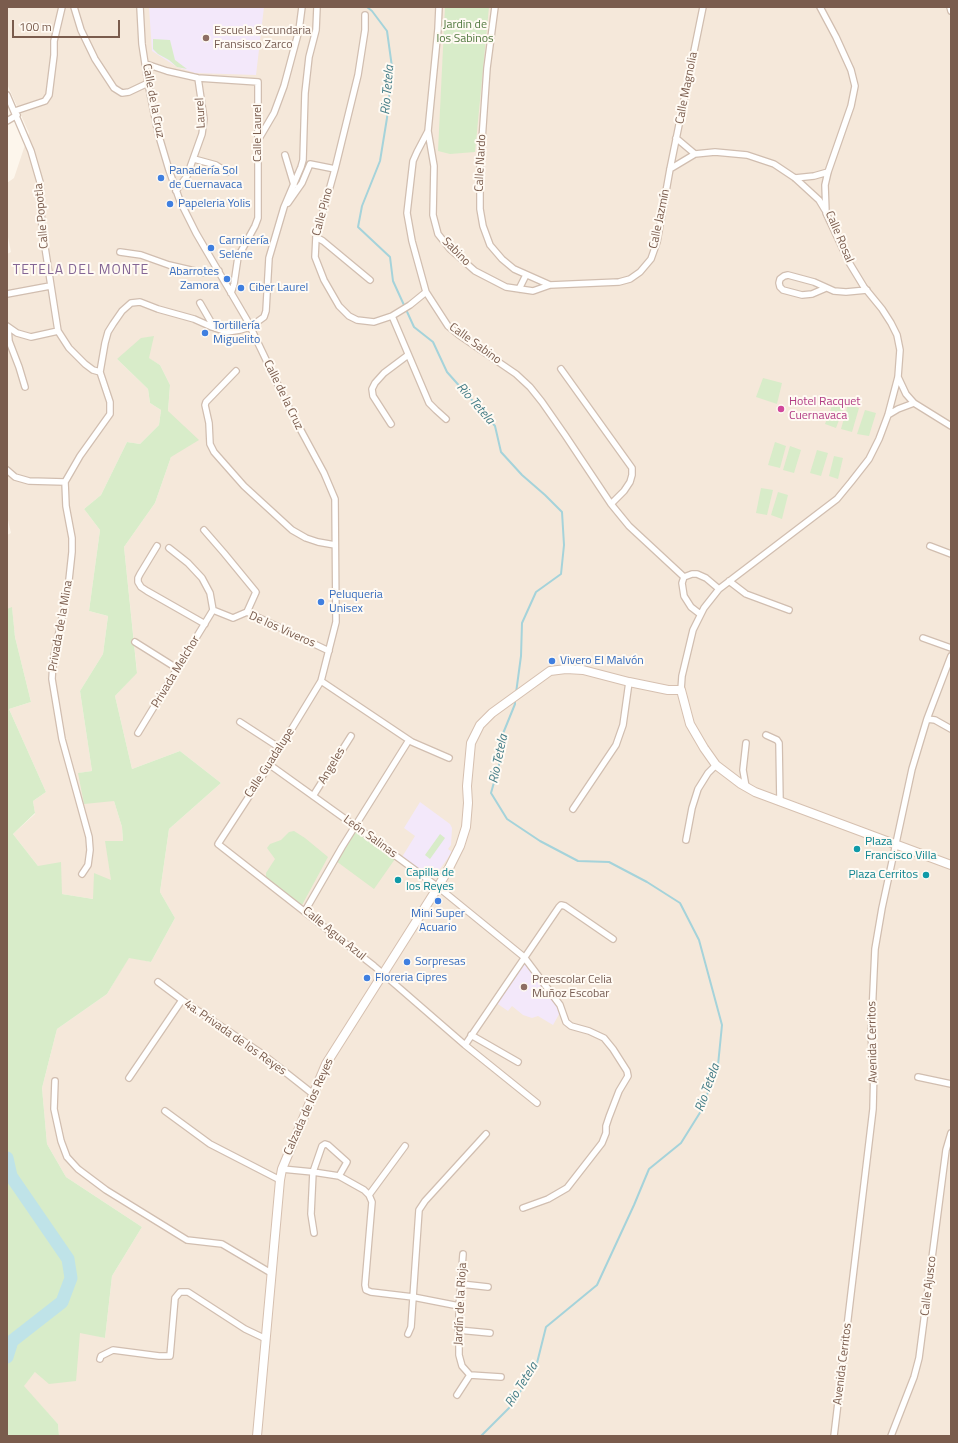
<!DOCTYPE html>
<html>
<head>
<meta charset="utf-8">
<style>
  body { margin:0 }
  #map { position:relative; width:958px; height:1443px; overflow:hidden; background:#fdf6ec; font-family:"Titillium Web",sans-serif }
  canvas { display:block }
  .frame { position:absolute; inset:0; border:8px solid #7a5c4d; pointer-events:none }
  .scale { position:absolute; left:12px; top:20px; width:108px; height:18px; box-sizing:border-box; border:2px solid #7a5c4d; border-top:0; padding-left:5px; font-size:12px; line-height:14px; white-space:nowrap; color:#7a5c4d; -webkit-text-stroke:3px #fffaf3; paint-order:stroke }
</style>
</head>
<body>
<div id="map">
<canvas width="958" height="1443"></canvas>
<div class="frame"></div>
<div class="scale">100 m</div>
</div>
<script>
const ctx = document.querySelector('canvas').getContext('2d');
ctx.lineJoin = 'round';
function fill(path, color) { ctx.fillStyle = color; ctx.fill(path, 'evenodd'); }
const shape = rows => new Path2D(rows.map(r => 'M' + r).join(''));
function strokePath(path, color, width, dash) { ctx.strokeStyle = color; ctx.lineWidth = width; ctx.lineCap = dash ? 'butt' : 'round'; ctx.setLineDash(dash || []); ctx.stroke(path); }
function drawText(font, color, halo, rows, align = 'center') {
  ctx.font = font + ' "Titillium Web",sans-serif'; ctx.lineWidth = 4; ctx.setLineDash([]); ctx.textBaseline = 'middle'; ctx.strokeStyle = halo; ctx.fillStyle = color; for (const [text, x, y, turn = 0] of rows) {
    ctx.save(); ctx.translate(x, y); ctx.rotate((+turn || 0) * Math.PI / 180); ctx.textAlign = isNaN(turn) ? turn : align; if (halo) ctx.strokeText(text, 0, 0); ctx.fillText(text, 0, 0); ctx.restore();
  }
}
fill(shape([
  [7,7,951,7,951,1436,59,1436,58,1424,23,1386,35,1372,80,1332,105,1338,112,1276,142,1227,66,1177,47,1144,42,1088,57,1029,107,994,129,957,151,962,175,918,160,892,169,829,221,783,180,751,132,769,115,696,137,672,124,547,155,503,171,457,168,411,170,385,160,365,148,358,117,359,148,389,150,403,161,410,159,425,140,444,127,442,101,495,84,509,100,530,89,611,108,616,103,654,80,691,92,771,79,773,114,801,122,827,123,841,111,880,93,899,62,894,38,866,13,834,35,814,33,801,46,792,9,709,31,702,15,637,12,608,7,609,7,535,11,533,7,516,7,254,11,252,7,232,7,183,14,178,29,133,7,84]
]), '#f5e8da');
fill(shape([
  [149,7,264,7,256,75,195,73,177,67,152,51],
  [420,802,450,824,452,828,451,845,448,849,452,852,433,879,402,857,415,836,404,828],
  [524,957,562,1009,553,1025,538,1016,532,1018,523,1015,512,1006,508,1011,492,1000]
]), '#f3e8fa');
fill(shape([
  [445,7,489,7,475,152,450,154,438,151],
  [153,39,170,40,175,60,187,69,177,67,169,60,158,54,153,49],
  [154,336,149,358,160,365,170,385,168,411,199,440,171,457,155,503,124,547,137,673,115,696,132,769,180,751,221,783,169,829,160,892,175,918,151,962,129,958,107,994,57,1029,42,1088,47,1144,66,1177,142,1227,112,1276,105,1338,80,1333,76,1381,49,1384,35,1372,24,1386,58,1424,59,1436,7,1436,7,609,12,607,15,637,31,702,9,709,46,792,33,801,35,813,13,834,38,866,61,862,62,894,93,899,94,873,111,880,105,841,123,841,122,827,114,801,84,804,78,773,92,771,80,691,103,654,108,616,89,611,100,530,84,509,101,495,127,442,140,444,159,425,161,410,150,403,148,389,117,359,141,338],
  [763,378,782,383,777,404,756,397],
  [834,401,845,404,836,428,825,424],
  [848,404,859,408,852,432,841,429],
  [865,410,876,413,869,436,857,434],
  [775,442,786,446,780,468,768,465],
  [790,446,801,450,794,473,783,470],
  [817,450,828,453,821,476,810,473],
  [834,456,843,458,838,479,829,476],
  [761,488,773,490,767,515,756,513],
  [778,492,788,495,782,519,771,515],
  [356,830,395,859,374,889,336,861],
  [294,831,305,838,328,857,301,907,266,881,266,873,275,859,267,848,270,844,281,840,289,832],
  [440,834,445,838,430,859,425,855]
]), '#d8ecc9');
strokePath(shape([
  [367,7,372,11,387,31,392,67,387,118,380,161,362,206,358,227,390,257,393,281,414,327,433,342,447,372,495,426,501,452,522,475,545,495,562,512,564,545,561,574,536,592,522,623,521,656,516,693],
  [481,1436,511,1406,536,1367,546,1327,597,1285,634,1205,649,1169,681,1143,701,1111,718,1065,722,1025,699,940,680,903,647,882,609,862,578,861,540,841,507,819,491,793,500,761,502,736,515,704,515,699]
]), '#a5d3da', 2);
strokePath(shape([
  [7,1158,11,1176,68,1259,71,1278,62,1302,12,1341,7,1357]
]), '#bfe3e8', 13);
const street = shape([
  [74,7,81,30,95,59,114,88,122,93,129,92,148,83],
  [140,7,142,44,148,83,158,133,169,170,180,201,196,233,247,320,291,412,324,473,335,499,336,622,321,681,274,758,218,844,374,966,465,1045,537,1103],
  [439,7,438,29,428,131,417,152,413,161,407,213,412,241,426,292,448,326,459,335,516,374,530,387,542,402,565,435,611,504,629,526,684,577],
  [495,7,487,68,480,169,480,209,483,226,490,245,502,259,514,269,550,285],
  [950,7,951,11],
  [365,15,365,30,358,75,335,169,316,237,315,257,324,280,339,306,349,316,357,320,374,322,392,316,410,305,426,292],
  [146,64,167,71,198,78,258,82,258,218,255,226,238,257,234,284,231,293],
  [7,95,31,151,40,182,42,228,58,331,69,348,85,364,93,370,100,372],
  [15,111,45,101,49,95,54,55,54,41,62,7],
  [7,121,17,115],
  [428,131,434,166,433,215,438,234,450,249,475,271,506,287,533,291,550,285,619,282,630,279,640,272,651,259,657,242,670,169,703,7],
  [676,138,695,154],
  [257,142,274,113,284,86,299,30,302,7],
  [285,155,294,185],
  [194,159,216,165,227,172],
  [670,169,695,154,715,152,747,155,774,164,795,178,819,200,825,210],
  [795,178,814,176,828,172],
  [176,191,187,176,202,134,204,119,198,78],
  [288,203,302,183,310,164,335,169],
  [316,237,323,241,370,280],
  [120,252,141,255,169,265,199,272,206,273,219,271],
  [826,288,812,294,802,295,783,290,780,287,779,283,780,279,784,276,788,275,814,282,834,291,846,292,867,290],
  [519,289,526,275],
  [7,294,50,286],
  [200,303,211,322,212,327],
  [392,316,429,403,436,410,446,419],
  [7,326,17,333,31,337,58,331],
  [8,327,9,341,19,367,25,387],
  [561,369,632,468,632,475,630,482,624,491,611,504],
  [236,371,206,402,205,405,209,423,210,444,214,452,244,486,292,530,306,538,318,542,335,545],
  [898,377,906,394,914,403,951,426],
  [888,415,898,409,914,403],
  [391,424,373,396,372,389,375,383,384,373,408,355],
  [7,470,15,477,29,481,65,482],
  [204,530,224,553,256,592,247,612],
  [157,546,140,574,138,578,138,582,141,587,147,591,205,624],
  [930,546,951,554],
  [169,548,188,563,202,578,210,593,213,610],
  [729,581,746,594,789,610],
  [213,610,233,618,247,612,329,651],
  [700,614,691,607,684,596,682,583,684,577,692,574,697,574,706,578,719,589],
  [923,638,951,648],
  [135,642,178,669],
  [321,681,412,742,449,758],
  [681,690,682,676,693,630,704,608,719,589,837,499,851,482,869,459,879,439,888,415,898,377,900,350,897,335,891,323,882,309,864,287,850,264,826,213,825,185,828,172,851,106,855,86,851,70,836,37,820,7],
  [927,719,935,720,951,729],
  [240,722,280,748],
  [138,733,213,610],
  [766,735,777,740,779,743,780,802],
  [746,743,743,770,746,787],
  [270,765,355,826,438,887,524,957,560,1005,566,1022,571,1026,589,1031,604,1038,613,1049,627,1071,628,1076,619,1091,609,1117,606,1126,606,1133,602,1143,567,1188,548,1199,523,1208],
  [313,796,351,736],
  [573,809,616,745,623,725,629,682],
  [686,840,692,808,698,789,708,773,716,765],
  [82,874,88,865,90,850,89,837,62,739,52,679,53,661,68,589,72,552,72,538,66,506,65,482,80,456,110,414,110,402,100,372,105,343,108,332,113,324,122,311,131,303,140,302,158,309,194,319,212,327,227,332,240,330,250,327,264,317,266,311,269,258,284,207,301,167,303,160,305,93,309,57,316,30,317,7],
  [305,911,342,847,409,740],
  [158,982,182,1000,261,1053,313,1094],
  [471,1035,518,1062],
  [465,1045,559,907,561,905,565,906,613,939],
  [918,1077,951,1084],
  [129,1078,182,1000],
  [55,1081,54,1109,61,1141,67,1157,78,1169,106,1190,187,1240,222,1244,271,1273],
  [165,1111,210,1144,280,1180],
  [282,1169,313,1172,339,1176,364,1190,369,1195,372,1202,365,1285,366,1290,371,1292,413,1297,459,1306],
  [369,1195,405,1146],
  [314,1233,311,1214,313,1172,322,1146,325,1144,328,1145,347,1162,339,1176],
  [463,1254,459,1306,459,1355,462,1366,470,1375],
  [461,1284,488,1287],
  [458,1330,490,1333],
  [408,1334,411,1327,419,1210,425,1201,486,1134],
  [100,1359,101,1356,113,1350,159,1356,170,1356,175,1298,180,1292,188,1292,245,1329,266,1339],
  [470,1375,501,1377],
  [457,1395,470,1375],
  [834,1436,873,1109,874,1066,871,1037,875,949,882,908,912,769,927,719,951,656],
  [891,1436,914,1377,919,1358,946,1150,951,1133]
]);
const secondary = shape([
  [257,1436,280,1180,282,1169,326,1064,438,887,449,868,460,846,466,827,468,803,467,786,471,743,480,725,492,713,550,671,566,669,583,670,629,682,668,690,681,690,690,724,704,748,716,765,741,784,755,792,951,865]
]);
strokePath(street, '#d1beb0', 8);
strokePath(secondary, '#d6c0b0', 10);
strokePath(street, '#fff', 5.5);
strokePath(secondary, '#fff', 8);
for (const [x, y, r, color] of [
  [206,38,4,"#8d6e63"],
  [161,178,4,"#3f7fe0"],
  [170,204,4,"#3f7fe0"],
  [211,248,4,"#3f7fe0"],
  [227,279,4,"#3f7fe0"],
  [241,288,4,"#3f7fe0"],
  [205,333,4,"#3f7fe0"],
  [781,409,4,"#d1479c"],
  [321,602,4,"#3f7fe0"],
  [552,661,4,"#3f7fe0"],
  [857,849,4,"#0f9aa8"],
  [926,875,4,"#0f9aa8"],
  [398,880,4,"#0f9aa8"],
  [438,901,4,"#3f7fe0"],
  [407,962,4,"#3f7fe0"],
  [367,978,4,"#3f7fe0"],
  [524,987,4,"#8d6e63"]
]) { const dot = new Path2D(); dot.arc(x, y, r, 0, 2 * Math.PI); ctx.fillStyle = color; ctx.fill(dot); strokePath(dot, '#fffaf3', 1.5); }
drawText('12px', '#537a41', '#fffaf3', [
  ["Jardin de",465,25],
  ["los Sabinos",465,39]
]);
drawText('12px', '#785e54', '#fffaf3', [
  ["Escuela Secundaria",214,31],
  ["Fransisco Zarco",214,45],
  ["Preescolar Celia",532,980],
  ["Muñoz Escobar",532,994]
], 'left');
drawText('12px', '#7a5c4d', '#fffaf3', [
  ["Calle Magnolia",687,88,-79],
  ["Calle de la Cruz",153,101,79],
  ["Laurel",201,113,-93],
  ["Calle Laurel",258,133,-90],
  ["Calle Nardo",481,163,-87],
  ["Calle Pino",323,212,-75],
  ["Calle Popotla",42,216,-95],
  ["Calle Jazmín",660,219,-78],
  ["Calle Rosal",839,237,67],
  ["Sabino",456,252,45],
  ["Calle Sabino",475,344,36],
  ["Calle de la Cruz",283,395,64],
  ["Privada de la Mina",61,626,-80],
  ["De los Viveros",282,630,24],
  ["Privada Melchor",176,672,-59],
  ["Calle Guadalupe",270,763,-57],
  ["Angeles",332,766,-59],
  ["León Salinas",370,837,36],
  ["Calle Agua Azul",334,934,39],
  ["4a. Privada de los Reyes",235,1038,35],
  ["Avenida Cerritos",873,1042,-91],
  ["Calzada de los Reyes",309,1107,-66],
  ["Calle Ajusco",929,1286,-83],
  ["Jardín de la Rioja",461,1304,-87],
  ["Avenida Cerritos",843,1364,-83]
]);
drawText('12px', '#366cbe', '#fffaf3', [
  ["Panadería Sol",169,171],
  ["de Cuernavaca",169,185],
  ["Papeleria Yolis",178,204],
  ["Carnicería",219,241],
  ["Selene",219,255],
  ["Abarrotes",219,272,"right"],
  ["Zamora",219,286,"right"],
  ["Ciber Laurel",249,288],
  ["Tortillería",213,326],
  ["Miguelito",213,340],
  ["Peluqueria",329,595],
  ["Unisex",329,609],
  ["Vivero El Malvón",560,661],
  ["Mini Super",438,914,"center"],
  ["Acuario",438,928,"center"],
  ["Sorpresas",415,962],
  ["Floreria Cipres",375,978]
], 'left');
drawText('12px', '#b23c85', '#fffaf3', [
  ["Hotel Racquet",789,402],
  ["Cuernavaca",789,416]
], 'left');
drawText('12px', '#0d838f', '#fffaf3', [
  ["Plaza",865,842],
  ["Francisco Villa",865,856],
  ["Capilla de",406,873],
  ["los Reyes",406,887],
  ["Plaza Cerritos",918,875,"right"]
], 'left');
drawText('italic 13px', '#437c86', '#fffaf3', [
  ["Rio Tetela",388,90,-85],
  ["Rio Tetela",475,404,49],
  ["Rio Tetela",499,759,-78],
  ["Rio Tetela",708,1088,-70],
  ["Rio Tetela",522,1385,-58]
]);
ctx.letterSpacing = '1px';
drawText('14px', '#846695', '#fffaf3', [
  ["TETELA DEL MONTE",81,271]
]);
ctx.letterSpacing = '0px';
</script>
</body>
</html>
